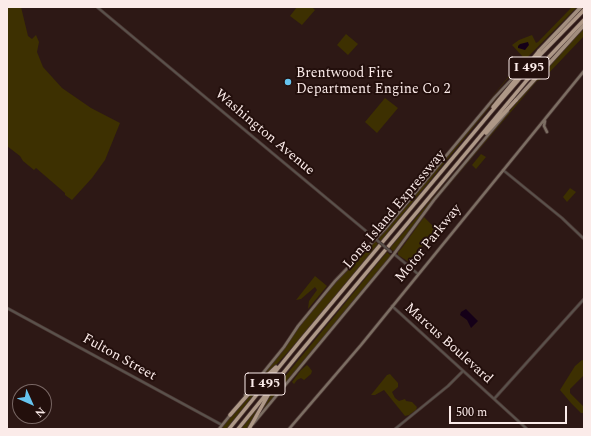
<!DOCTYPE html>
<html>
<head>
<meta charset="utf-8">
<style>
  body { margin:0 }
  #map { position:relative; width:591px; height:436px; overflow:hidden; background:#2d1815; font-family:Spectral,serif }
  canvas { display:block }
  .frame { position:absolute; inset:0; border:8px solid #fbebe9; pointer-events:none }
  .north { position:absolute; left:12px; top:384px; width:40px; height:40px; box-sizing:border-box; background:#230f0c; border:1px solid #796764; border-radius:50%; rotate:135deg; font-size:11px; font-weight:700; line-height:16px; text-align:center; color:#fbebe9 }
  .north::after { content:''; display:block; margin:auto; width:14px; height:18px; background:#66c4ef; clip-path:polygon(50% 0,100% 100%,50% 72%,0 100%) }
  .scale { position:absolute; left:449px; top:406px; width:118px; height:18px; box-sizing:border-box; border:2px solid #fbebe9; border-top:0; padding-left:5px; font-size:12px; line-height:14px; white-space:nowrap; color:#fbebe9; -webkit-text-stroke:3px #230f0c; paint-order:stroke }
</style>
</head>
<body>
<div id="map">
<canvas width="591" height="436"></canvas>
<div class="frame"></div>
<div class="north">N</div>
<div class="scale">500 m</div>
</div>
<script>
const ctx = document.querySelector('canvas').getContext('2d');
ctx.lineJoin = 'round';
function fill(path, color) { ctx.fillStyle = color; ctx.fill(path, 'evenodd'); }
const shape = rows => new Path2D(rows.map(r => 'M' + r).join(''));
function strokePath(path, color, width, dash) { ctx.strokeStyle = color; ctx.lineWidth = width; ctx.lineCap = dash ? 'butt' : 'round'; ctx.setLineDash(dash || []); ctx.stroke(path); }
function drawText(font, color, halo, rows, align = 'center') {
  ctx.font = font + ' Spectral,serif'; ctx.lineWidth = 4; ctx.setLineDash([]); ctx.textBaseline = 'middle'; ctx.strokeStyle = halo; ctx.fillStyle = color; for (const [text, x, y, turn = 0] of rows) {
    ctx.save(); ctx.translate(x, y); ctx.rotate((+turn || 0) * Math.PI / 180); ctx.textAlign = isNaN(turn) ? turn : align; if (halo) ctx.strokeText(text, 0, 0); ctx.fillText(text, 0, 0); ctx.restore();
  }
}
fill(shape([
  [7,7,21,7,28,36,32,39,36,35,39,42,37,52,43,67,62,88,91,108,120,123,105,160,92,178,72,200,65,195,65,193,36,168,34,170,23,161,20,156,7,146],
  [297,7,312,7,315,10,302,25,290,16],
  [572,7,577,7,516,69,486,104,514,70,523,57,512,45,519,40,532,35,536,43,538,42],
  [584,28,584,36,544,78,537,81,433,204,526,91],
  [346,34,358,44,348,55,337,45],
  [506,87,381,241,378,238,494,99],
  [385,98,398,108,377,133,365,122],
  [490,131,438,194,395,250,393,251,390,248],
  [481,154,486,157,476,169,472,165],
  [570,188,576,192,567,202,563,197],
  [424,217,436,229,409,262,398,255,398,252,401,249],
  [375,241,378,244,305,333,277,364,257,383,293,334,339,278],
  [387,252,391,256,258,416,273,391],
  [315,276,327,286,308,309,309,301,317,290,315,287,301,299,296,300],
  [582,360,584,361,584,375,570,389,570,393,584,407,584,413,581,413,571,403,560,390,575,366],
  [307,365,309,367,312,371,311,374,304,380,301,378,297,380,294,384,292,382,301,370],
  [390,374,398,383,398,387,392,392,395,398,399,401,405,399,406,401,412,402,417,407,416,410,409,415,405,416,384,390,375,395,371,395,387,375],
  [269,375,227,429,221,429,249,393],
  [265,398,247,429,241,429,244,425]
]), '#3d3001');
fill(shape([
  [528,42,529,45,525,50,518,48,518,46,520,44],
  [466,309,478,321,471,328,467,320,460,315,461,312]
]), '#150018');
const tertiary = shape([
  [97,7,378,241],
  [503,170,562,218,584,239],
  [394,254,418,274],
  [392,306,527,429],
  [7,308,222,425],
  [494,399,584,299],
  [395,429,448,386,463,371]
]);
const secondary = shape([
  [545,121,544,126,547,132],
  [245,395,284,347,298,326,335,281,386,228,495,97,529,61],
  [253,424,394,254,434,200,508,111],
  [219,429,231,414],
  [289,429,361,345,584,71]
]);
const trunk = shape([
  [539,51,581,7],
  [516,100,584,25]
]);
const motorway = shape([
  [493,107,539,51],
  [486,133,516,100],
  [230,415,251,391,276,367],
  [229,429,301,340,491,112,539,56,584,10],
  [238,429,297,356,527,80,584,20],
  [249,429,271,390]
]);
strokePath(tertiary, '#4a3633', 3.5);
strokePath(secondary, '#4a3633', 4);
strokePath(trunk, '#4a3633', 5);
strokePath(motorway, '#4a3633', 5);
strokePath(tertiary, '#5a514b', 2);
strokePath(secondary, '#7c6e63', 2.5);
strokePath(trunk, '#a28e7e', 3.5);
strokePath(motorway, '#ae9887', 3.5);
const tertiaryBridge = shape([
  [378,241,391,252]
]);
strokePath(tertiaryBridge, '#4a3633', 3.5, []);
strokePath(tertiaryBridge, '#5a514b', 2);
for (const [x, y, r, color] of [
  [288,82,4,"#66c4ef"]
]) { const dot = new Path2D(); dot.arc(x, y, r, 0, 2 * Math.PI); ctx.fillStyle = color; ctx.fill(dot); strokePath(dot, '#230f0c', 1.5); }
for (const [x, y, w] of [
  [529,68,40],
  [265,384,40]
]) { const box = new Path2D(); box.roundRect(x - w / 2, y - 11, w, 22, 3); ctx.fillStyle = '#230f0c'; ctx.fill(box); strokePath(box, '#fbebe9', 1); }
drawText('bold 13px', '#fbebe9', null, [
  ["I 495",529,68],
  ["I 495",265,384]
]);
drawText('14px', '#fbebe9', '#230f0c', [
  ["Brentwood Fire",296,74],
  ["Department Engine Co 2",296,90]
], 'left');
drawText('14px', '#fbebe9', '#230f0c', [
  ["Washington Avenue",264,133,40],
  ["Long Island Expressway",395,210,-50],
  ["Motor Parkway",429,244,-51],
  ["Marcus Boulevard",448,344,42],
  ["Fulton Street",119,358,29]
]);
</script>
</body>
</html>
